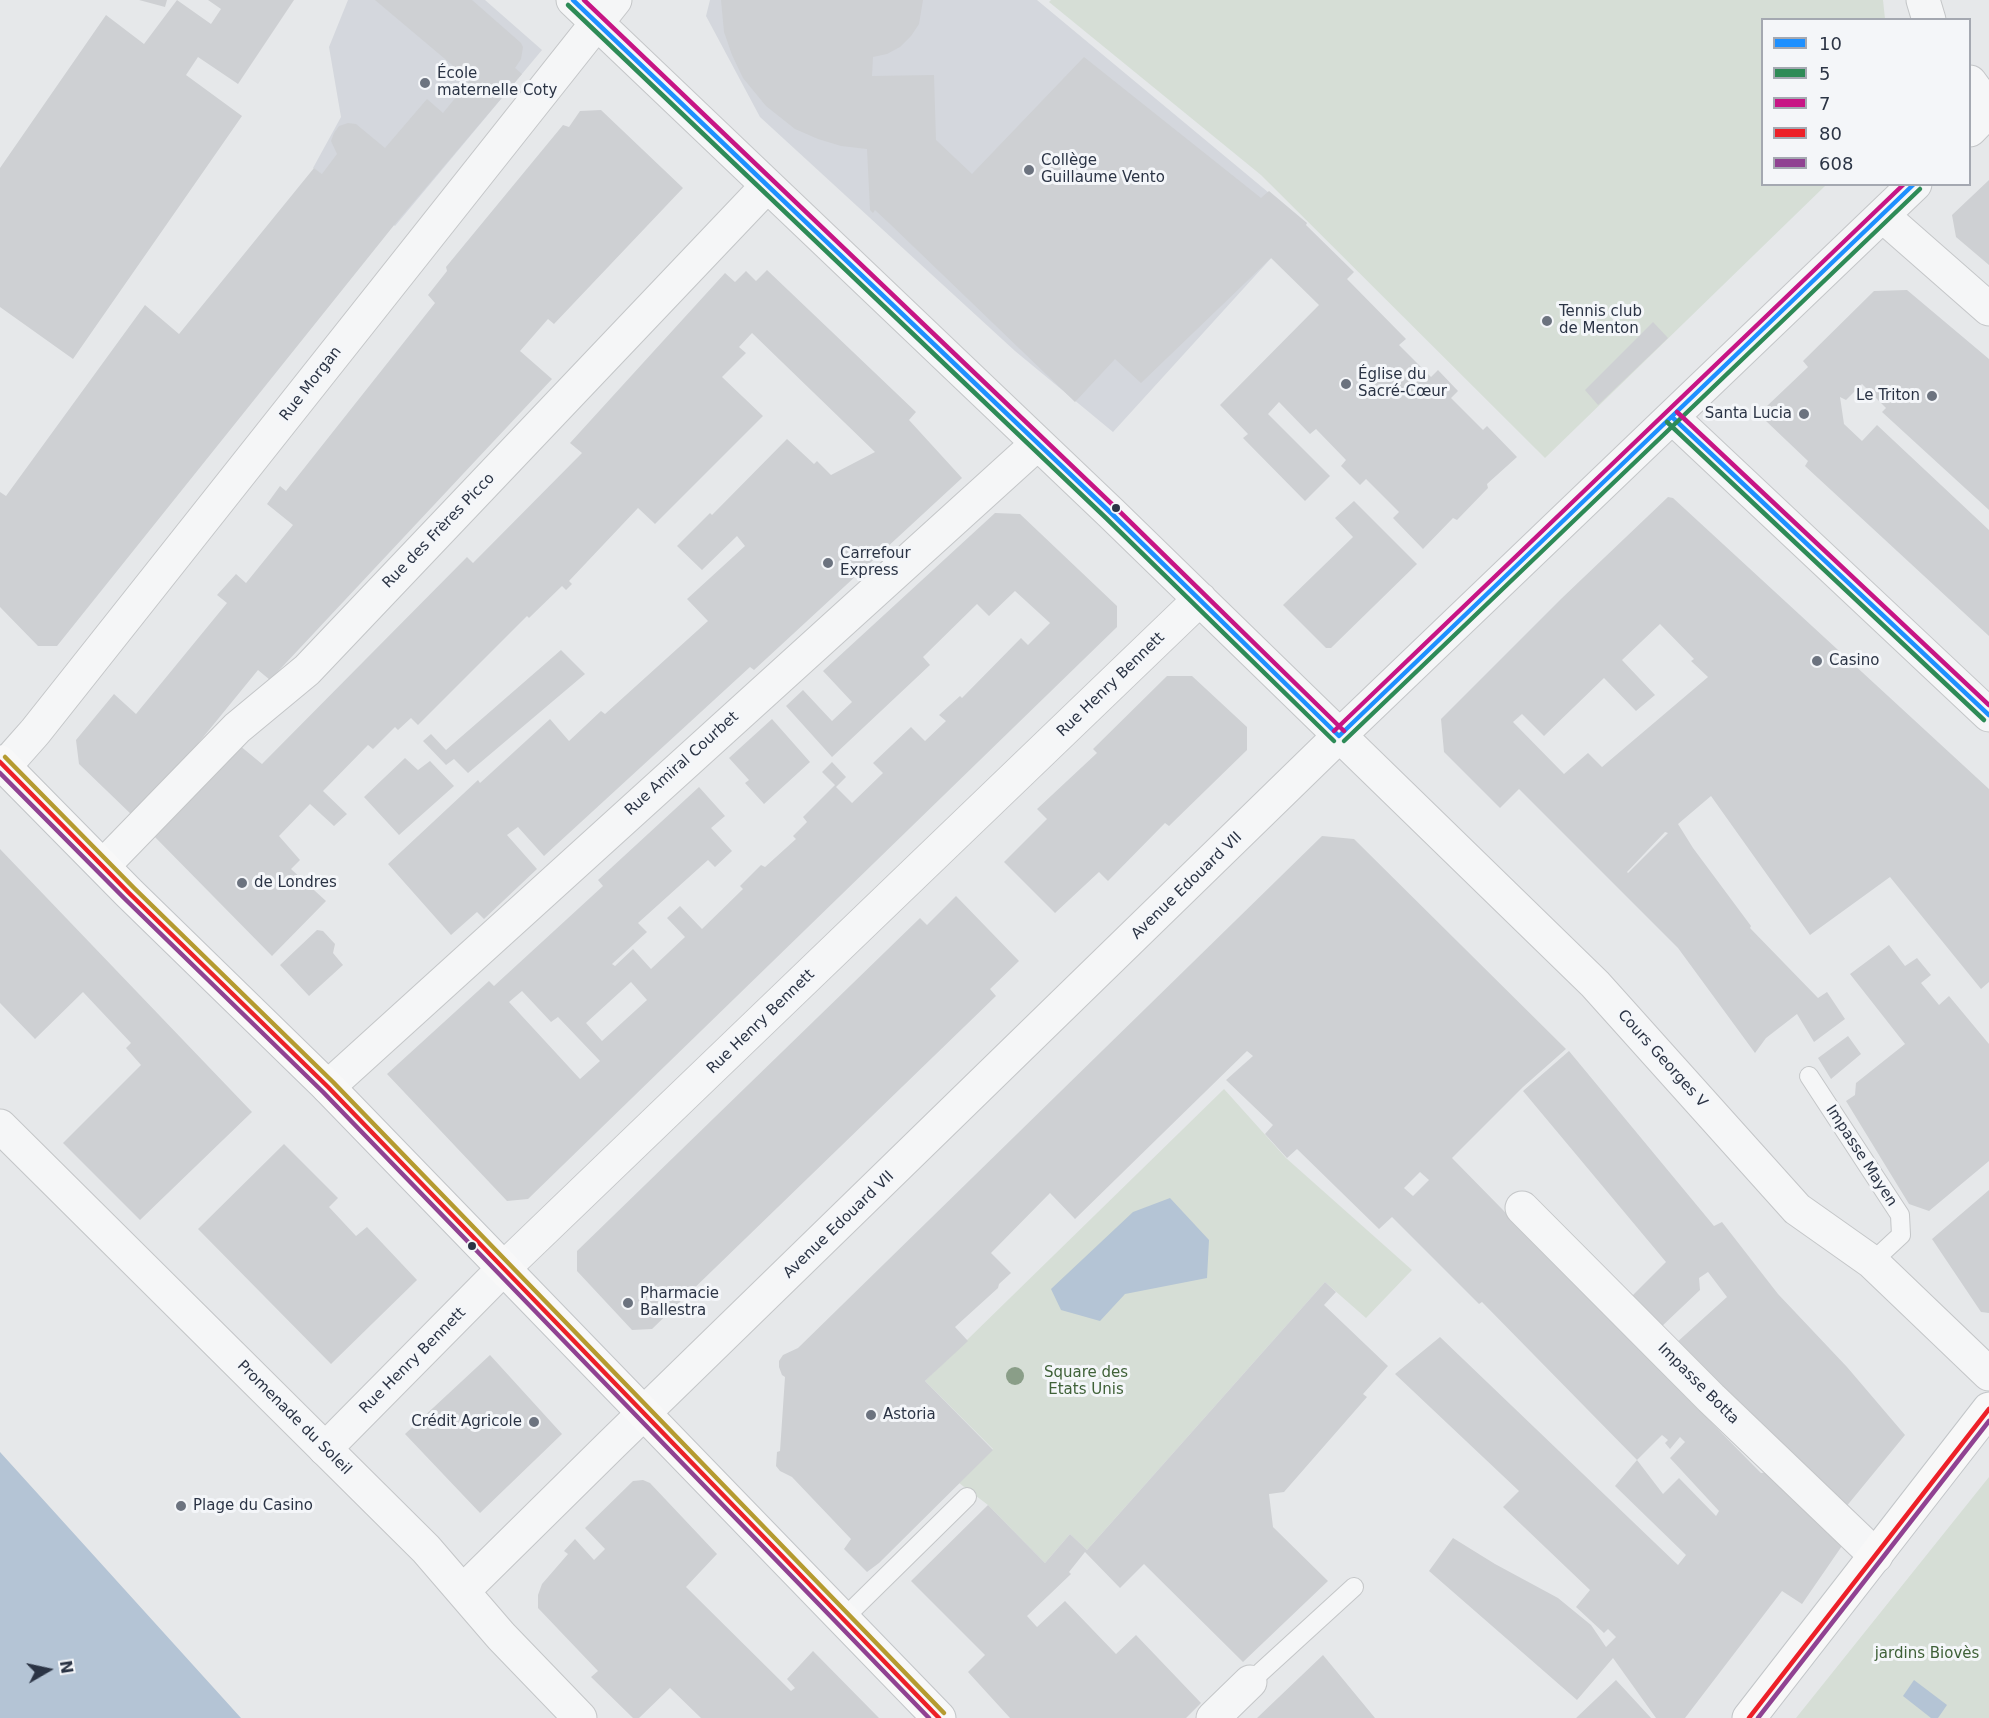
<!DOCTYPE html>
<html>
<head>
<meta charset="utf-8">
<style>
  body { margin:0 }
  #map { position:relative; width:1989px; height:1718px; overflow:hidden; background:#e6e8ea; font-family:"DejaVu Sans",sans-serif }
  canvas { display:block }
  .legend { position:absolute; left:1761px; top:18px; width:210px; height:168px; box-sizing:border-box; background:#f4f6f9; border:2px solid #a4a8b1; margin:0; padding:8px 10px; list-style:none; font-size:18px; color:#2b3445 }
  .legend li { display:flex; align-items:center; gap:12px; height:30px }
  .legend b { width:30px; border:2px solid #a4a8b1 }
  .north { position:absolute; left:18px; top:1640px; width:60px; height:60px; -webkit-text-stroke:4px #f4f6f9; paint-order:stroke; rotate:81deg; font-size:16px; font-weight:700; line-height:24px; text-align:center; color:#2b3445 }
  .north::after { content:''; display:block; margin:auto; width:21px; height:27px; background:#2b3445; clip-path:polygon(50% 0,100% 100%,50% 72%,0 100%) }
</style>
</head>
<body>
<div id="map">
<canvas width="1989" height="1718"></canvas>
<ul class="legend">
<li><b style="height:8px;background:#1e90ff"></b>10</li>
<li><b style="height:8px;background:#2e8b57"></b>5</li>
<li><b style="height:8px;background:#c71585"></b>7</li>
<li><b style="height:8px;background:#ed2028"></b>80</li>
<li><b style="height:8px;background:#904292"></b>608</li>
</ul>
<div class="north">N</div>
</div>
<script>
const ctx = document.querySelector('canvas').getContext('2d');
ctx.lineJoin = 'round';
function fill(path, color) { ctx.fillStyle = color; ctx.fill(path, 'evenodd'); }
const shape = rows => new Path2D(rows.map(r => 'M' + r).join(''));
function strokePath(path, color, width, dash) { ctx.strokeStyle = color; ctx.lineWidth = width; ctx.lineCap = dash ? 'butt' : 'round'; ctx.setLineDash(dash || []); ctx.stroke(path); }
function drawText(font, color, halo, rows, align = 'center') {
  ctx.font = font + ' "DejaVu Sans",sans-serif'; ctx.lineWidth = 6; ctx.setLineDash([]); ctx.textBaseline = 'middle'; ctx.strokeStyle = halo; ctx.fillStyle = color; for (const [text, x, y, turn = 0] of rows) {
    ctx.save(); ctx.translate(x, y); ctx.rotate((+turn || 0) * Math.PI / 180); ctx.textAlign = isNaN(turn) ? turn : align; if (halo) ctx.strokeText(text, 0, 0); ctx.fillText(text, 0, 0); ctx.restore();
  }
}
fill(shape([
  [348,0,485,0,542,50,395,226,313,168,341,117,329,47],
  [710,0,1037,0,1304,222,1113,432,1015,351,760,117,706,16]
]), '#d4d7dd');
fill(shape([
  [1051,0,1883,0,1885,19,1762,20,1762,184,1826,185,1545,458,1261,175,1049,2],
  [1224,1089,1286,1158,1412,1270,1366,1318,1325,1282,1087,1550,1070,1534,1045,1563,988,1505,959,1483,993,1449,925,1381],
  [1989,1477,1989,1718,1796,1718]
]), '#d6ded6');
fill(shape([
  [1170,1198,1209,1240,1207,1278,1125,1294,1100,1321,1061,1310,1051,1289,1133,1212],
  [0,1452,241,1718,0,1718],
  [1914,1680,1947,1705,1938,1718,1931,1718,1903,1696]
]), '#b4c4d5');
fill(shape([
  [139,0,167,0,165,7],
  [177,0,211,24,221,9,208,0,294,0,238,84,198,57,186,75,242,116,73,359,0,307,0,168,106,15,144,44],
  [375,0,472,0,521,43,523,47,521,59,515,68,522,74,395,224,57,646,38,646,0,607,0,492,6,496,145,305,179,334,314,168,322,174,337,154,331,141,334,133,339,126,348,123,356,124,385,148,427,99,443,113,470,80],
  [721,0,923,0,919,24,911,36,900,47,887,54,873,57,872,76,934,75,936,140,972,174,1084,57,1261,198,1269,191,1307,223,1306,225,1354,272,1347,279,1406,339,1399,345,1431,377,1438,370,1458,391,1451,398,1483,430,1487,426,1517,457,1487,484,1488,488,1457,520,1453,518,1423,549,1393,518,1399,512,1366,479,1360,485,1341,466,1346,460,1316,429,1310,434,1279,402,1268,414,1330,476,1305,501,1243,438,1248,434,1220,405,1319,305,1271,258,1141,383,1115,359,1075,402,889,223,875,210,873,213,870,210,867,149,841,146,818,139,795,129,766,106,743,78,732,55,724,32],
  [601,110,683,188,554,324,548,319,520,351,552,379,270,680,258,670,187,757,134,817,79,764,76,740,114,694,136,714,227,603,217,595,236,574,246,583,293,525,267,504,280,486,286,491,435,303,428,295,447,271,446,267,563,125,569,127,580,111],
  [1989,180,1989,265,1956,237,1952,215],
  [767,270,916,412,909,420,962,478,754,670,750,667,544,856,518,827,507,835,537,869,484,919,477,912,451,935,388,864,478,780,480,783,550,719,569,741,601,711,605,714,708,621,687,599,745,546,737,536,702,570,677,546,710,513,712,515,787,439,814,464,817,461,831,475,875,452,752,333,739,347,746,353,722,377,763,416,655,524,638,508,569,581,572,584,566,590,562,586,529,618,527,616,418,725,411,718,398,730,395,727,373,749,368,745,323,791,347,814,334,826,310,804,279,836,300,860,291,869,326,901,272,956,151,833,239,745,262,764,467,557,473,563,582,453,570,443,725,273,735,282,746,271,756,281],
  [1907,290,1989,359,1989,510,1882,412,1886,408,1862,384,1846,400,1840,397,1844,424,1862,441,1877,425,1989,530,1989,636,1805,466,1808,461,1766,421,1767,406,1808,367,1803,361,1874,291],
  [1653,322,1668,338,1598,405,1585,390],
  [1668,497,1673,498,1989,789,1989,982,1981,989,1890,877,1810,935,1711,796,1678,824,1693,848,1751,926,1750,928,1818,998,1827,992,1845,1019,1814,1042,1797,1014,1766,1038,1755,1053,1678,948,1519,789,1500,808,1444,752,1441,719,1562,598],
  [1660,624,1694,659,1691,661,1708,677,1602,767,1588,753,1564,774,1513,722,1522,714,1544,736,1604,678,1636,711,1655,695,1622,660],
  [1665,832,1668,833,1628,873,1627,872],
  [1354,501,1417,564,1331,648,1326,648,1283,605,1353,537,1335,518],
  [995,513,1020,514,1117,606,1117,627,528,1199,507,1201,387,1074,489,981,494,986,603,886,598,880,699,787,725,816,711,828,732,851,715,867,708,860,638,923,647,932,612,964,615,966,633,949,651,969,685,937,667,918,680,906,702,929,743,889,740,886,761,865,765,867,796,839,793,836,807,822,803,817,835,785,822,772,832,762,846,777,836,787,852,803,883,773,873,763,911,727,925,741,946,721,939,715,960,696,962,698,1021,638,1028,645,1050,623,1015,591,989,616,977,604,923,657,930,665,832,757,786,706,803,690,832,721,852,702,823,671],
  [631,982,647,1000,602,1041,586,1023],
  [522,991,551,1022,558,1017,600,1061,580,1079,509,1002],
  [561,650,585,674,468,773,454,759,446,765,423,741,431,734,446,750],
  [1167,676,1192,676,1247,727,1247,750,1169,826,1165,823,1108,881,1099,872,1055,913,1004,862,1047,819,1037,809,1097,753,1093,749],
  [772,719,810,762,764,804,745,783,749,780,729,758],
  [405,758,418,770,430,761,454,786,399,835,364,797],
  [1322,836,1354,839,1566,1049,1523,1087,1452,1158,1753,1465,1761,1473,1770,1472,1829,1530,1827,1533,1844,1543,1802,1604,1782,1591,1685,1718,1656,1718,1613,1658,1577,1700,1429,1571,1453,1538,1495,1564,1558,1598,1591,1625,1606,1647,1616,1637,1608,1629,1604,1633,1576,1607,1590,1590,1503,1507,1519,1491,1395,1374,1440,1337,1678,1565,1686,1555,1615,1486,1637,1460,1663,1494,1679,1478,1716,1516,1719,1511,1670,1458,1685,1442,1680,1437,1670,1449,1665,1443,1668,1440,1662,1435,1637,1460,1482,1302,1479,1304,1392,1217,1379,1229,1297,1149,1287,1158,1265,1134,1273,1125,1226,1080,1253,1056,1247,1051,1075,1219,1050,1193,991,1253,1011,1273,999,1284,998,1288,955,1327,968,1341,925,1381,993,1450,879,1563,867,1572,844,1549,851,1539,792,1477,780,1471,776,1466,777,1452,780,1451,785,1377,782,1375,779,1367,779,1361,783,1355,798,1348],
  [1420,1172,1429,1180,1413,1196,1404,1188],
  [0,849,252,1112,140,1220,63,1143,141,1065,126,1048,131,1043,83,992,35,1039,0,1003],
  [956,896,1019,961,990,989,996,996,652,1329,632,1330,577,1271,577,1251,920,918,927,925],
  [317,930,323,931,335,944,333,953,343,965,309,996,280,965],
  [1889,945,1905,966,1917,958,1931,975,1921,983,1939,1005,1949,996,1989,1044,1989,1161,1929,1211,1909,1204,1846,1101,1855,1095,1856,1083,1905,1044,1850,974],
  [1848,1036,1861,1054,1831,1079,1818,1058],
  [1569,1051,1714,1226,1722,1222,1778,1294,1847,1367,1905,1435,1841,1513,1675,1344,1727,1297,1708,1272,1699,1278,1700,1290,1660,1328,1631,1297,1666,1262,1523,1091],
  [284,1144,338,1198,329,1207,356,1236,367,1227,417,1280,331,1364,198,1229],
  [1989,1190,1989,1313,1981,1312,1932,1239],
  [1325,1282,1336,1292,1324,1305,1388,1366,1363,1394,1367,1397,1284,1492,1269,1494,1273,1527,1328,1581,1243,1662,1144,1564,1120,1588,1085,1552,1069,1572,1071,1574,1027,1616,1037,1627,1065,1601,1116,1654,1136,1635,1201,1703,1186,1718,1010,1718,968,1672,985,1655,911,1581,988,1505,1045,1563,1070,1534,1087,1550],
  [490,1355,562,1434,480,1513,405,1434],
  [643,1480,650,1483,717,1554,686,1587,791,1691,795,1688,787,1679,813,1651,879,1718,701,1718,670,1688,639,1718,633,1718,591,1677,598,1671,538,1608,538,1595,542,1584,568,1554,564,1551,575,1539,594,1560,605,1549,585,1528,633,1481],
  [1323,1655,1375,1718,1257,1718],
  [1616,1680,1651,1718,1576,1718]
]), '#ced0d3');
const service = shape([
  [1809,1076,1900,1215,1901,1235,1872,1262],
  [843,1619,967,1497],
  [1250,1682,1354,1587]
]);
const minor = shape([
  [573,0,1111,513,1595,984,1797,1209,1872,1262,1989,1374],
  [1923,0,1929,20],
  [1970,82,1989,108],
  [1970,130,1989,110],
  [1883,216,1989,309],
  [1672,417,1989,715],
  [4,767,35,732,615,0],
  [103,866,237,728,307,670,767,186],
  [328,1087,1037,444],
  [1522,1208,1711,1398,1876,1556],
  [325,1449,503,1269,1200,599],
  [463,1591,612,1444,1339,736,1915,184],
  [1213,1718,1250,1682]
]);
const tertiary = shape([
  [0,1126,426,1549,501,1636,580,1718]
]);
const primary = shape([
  [0,762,129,893,328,1087,939,1718],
  [1749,1718,1989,1409]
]);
strokePath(service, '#c4c6c8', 20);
strokePath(minor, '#c4c6c8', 35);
strokePath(tertiary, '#c4c6c8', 35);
strokePath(primary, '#c2c5c8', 35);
strokePath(service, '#f5f6f7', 18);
strokePath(minor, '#f5f6f7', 33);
strokePath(tertiary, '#f5f6f7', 33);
strokePath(primary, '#f8f8f8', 33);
strokePath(shape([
  [573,0,1111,513,1339,736],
  [1672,417,1989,715],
  [1339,736,1914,184]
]), '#1e90ff', 4.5);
strokePath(shape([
  [568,5,1106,518,1334,741],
  [1667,422,1984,720],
  [1344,741,1920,189]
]), '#2e8b57', 4.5);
strokePath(shape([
  [584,0,1116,508,1344,731],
  [1677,412,1989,705],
  [1334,731,1904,184]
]), '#c71585', 4.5);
strokePath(shape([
  [0,762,129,893,328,1087,939,1718],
  [1749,1718,1989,1409]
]), '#ed2028', 4.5);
strokePath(shape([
  [0,773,124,898,323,1092,929,1718],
  [1758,1718,1989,1421]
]), '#904292', 4.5);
strokePath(shape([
  [5,757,134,888,333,1082,944,1713]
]), '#b59b30', 4.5);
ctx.fillStyle = '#8a9e88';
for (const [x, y] of [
  [1015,1376]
]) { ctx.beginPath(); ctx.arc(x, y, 9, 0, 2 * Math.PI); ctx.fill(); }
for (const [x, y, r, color] of [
  [425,83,6,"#6c737f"],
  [1029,170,6,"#6c737f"],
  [1547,321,6,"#6c737f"],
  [1346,384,6,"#6c737f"],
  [1932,396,6,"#6c737f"],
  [1804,414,6,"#6c737f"],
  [1116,508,5,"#2b3445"],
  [828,563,6,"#6c737f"],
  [1817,661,6,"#6c737f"],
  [242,883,6,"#6c737f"],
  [472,1246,5,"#2b3445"],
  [628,1303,6,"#6c737f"],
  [871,1415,6,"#6c737f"],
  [534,1422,6,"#6c737f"],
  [181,1506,6,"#6c737f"]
]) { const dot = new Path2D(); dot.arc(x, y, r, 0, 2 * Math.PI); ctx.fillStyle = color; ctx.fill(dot); strokePath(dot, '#f4f6f9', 2); }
drawText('15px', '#2b3445', '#f4f6f9', [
  ["École",437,74],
  ["maternelle Coty",437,91],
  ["Collège",1041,161],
  ["Guillaume Vento",1041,178],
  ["Tennis club",1559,312],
  ["de Menton",1559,329],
  ["Église du",1358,375],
  ["Sacré-Cœur",1358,392],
  ["Le Triton",1920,396,"right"],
  ["Santa Lucia",1792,414,"right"],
  ["Carrefour",840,554],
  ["Express",840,571],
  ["Casino",1829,661],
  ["de Londres",254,883],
  ["Pharmacie",640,1294],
  ["Ballestra",640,1311],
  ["Astoria",883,1415],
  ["Crédit Agricole",522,1422,"right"],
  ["Plage du Casino",193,1506]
], 'left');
drawText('15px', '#2b3445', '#f4f6f9', [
  ["Rue Morgan",311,384,-52],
  ["Rue des Frères Picco",439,531,-46],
  ["Rue Henry Bennett",1111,685,-44],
  ["Rue Amiral Courbet",682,764,-42],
  ["Avenue Edouard VII",1187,886,-44],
  ["Rue Henry Bennett",761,1022,-44],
  ["Cours Georges V",1662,1059,48],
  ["Impasse Mayen",1861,1156,57],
  ["Avenue Edouard VII",839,1225,-44],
  ["Rue Henry Bennett",413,1361,-45],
  ["Impasse Botta",1698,1384,45],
  ["Promenade du Soleil",294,1418,45]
]);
drawText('15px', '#3f6138', '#f4f6f9', [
  ["Square des",1086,1373],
  ["Etats Unis",1086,1390],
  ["jardins Biovès",1927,1654]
]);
</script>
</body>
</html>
